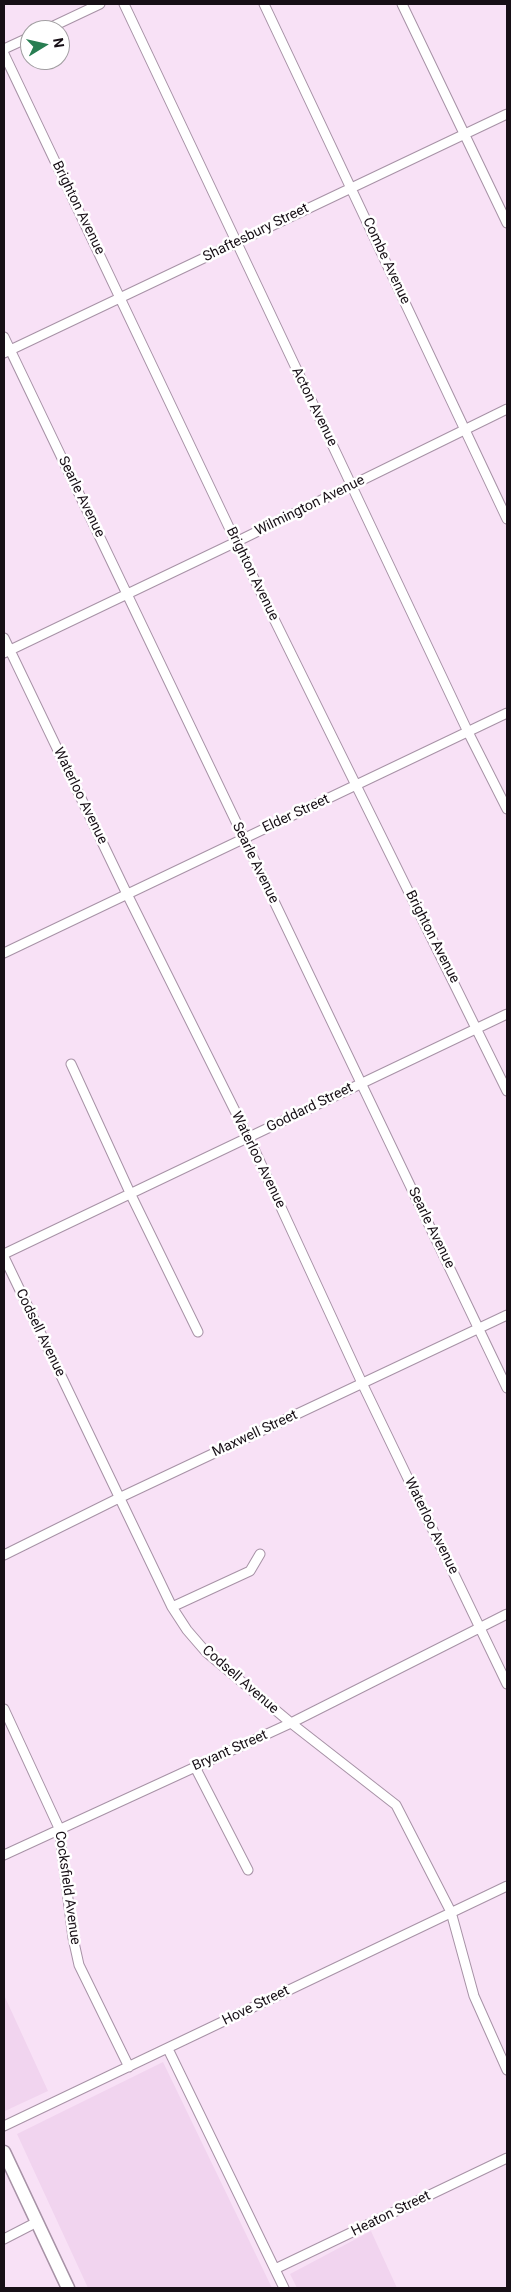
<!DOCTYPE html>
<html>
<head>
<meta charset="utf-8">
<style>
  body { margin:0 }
  #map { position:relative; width:511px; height:2292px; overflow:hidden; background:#f8e1f6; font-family:Roboto,sans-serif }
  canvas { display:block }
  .frame { position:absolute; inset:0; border:5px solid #170f16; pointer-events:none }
  .north { position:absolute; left:20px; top:20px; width:50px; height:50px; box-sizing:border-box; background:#fff; border:1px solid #a29fa2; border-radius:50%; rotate:81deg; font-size:14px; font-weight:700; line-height:20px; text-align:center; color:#170f16 }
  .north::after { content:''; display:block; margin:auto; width:18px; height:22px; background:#287e52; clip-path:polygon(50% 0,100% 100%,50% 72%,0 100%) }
</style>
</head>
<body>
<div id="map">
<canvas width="511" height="2292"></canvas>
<div class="frame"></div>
<div class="north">N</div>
</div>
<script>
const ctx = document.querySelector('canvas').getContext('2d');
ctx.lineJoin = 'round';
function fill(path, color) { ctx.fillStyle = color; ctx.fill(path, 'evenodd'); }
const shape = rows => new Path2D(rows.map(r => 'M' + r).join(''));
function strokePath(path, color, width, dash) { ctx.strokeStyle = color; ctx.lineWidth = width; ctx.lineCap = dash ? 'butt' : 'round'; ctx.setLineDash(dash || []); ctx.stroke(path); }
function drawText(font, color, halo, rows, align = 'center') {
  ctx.font = font + ' Roboto,sans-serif'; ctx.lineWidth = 5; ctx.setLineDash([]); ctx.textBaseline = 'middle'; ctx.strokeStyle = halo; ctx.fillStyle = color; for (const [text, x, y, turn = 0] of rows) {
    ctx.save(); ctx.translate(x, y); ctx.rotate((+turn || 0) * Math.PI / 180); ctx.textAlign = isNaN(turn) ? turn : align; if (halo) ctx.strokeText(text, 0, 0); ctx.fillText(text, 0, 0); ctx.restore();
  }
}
fill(shape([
  [4,1995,48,2091,5,2111,4,2109],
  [163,2062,272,2288,88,2288,17,2134],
  [371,2231,397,2288,297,2288,290,2274]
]), '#f1d4ef');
const street = shape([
  [124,4,468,732,507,809],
  [264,4,507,519],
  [402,4,507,223],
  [45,30,100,4],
  [4,49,30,37],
  [4,54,236,542,507,1091],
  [4,337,507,1388],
  [4,353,507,114],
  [4,638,127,894,255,1151,362,1383,507,1684],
  [4,653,236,542,507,409],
  [4,953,507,713],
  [71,1064,131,1195,198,1332],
  [4,1254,507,1014],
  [4,1257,172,1607,187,1630,206,1652,291,1723,396,1805,451,1912,474,1996,507,2070],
  [4,1555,119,1498,507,1315],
  [172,1607,250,1571,260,1554],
  [4,1709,59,1828,73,1938,79,1965,129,2067],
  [195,1767,248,1870],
  [4,1855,291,1723,507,1614],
  [168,2049,284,2288],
  [4,2126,507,1886],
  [4,2239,37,2222],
  [275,2269,507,2158]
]);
const secondary = shape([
  [4,2152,68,2288]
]);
strokePath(street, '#a792a6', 11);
strokePath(secondary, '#a792a6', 15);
strokePath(street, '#fff', 9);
strokePath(secondary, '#fff', 12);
drawText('14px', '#170f16', '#fff', [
  ["Brighton Avenue",78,208,64],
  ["Shaftesbury Street",256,233,-26],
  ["Combe Avenue",386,261,65],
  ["Acton Avenue",314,407,64],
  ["Searle Avenue",81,497,64],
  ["Wilmington Avenue",310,506,-26],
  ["Brighton Avenue",252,574,64],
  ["Waterloo Avenue",80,796,64],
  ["Elder Street",296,814,-25],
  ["Searle Avenue",255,863,64],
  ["Brighton Avenue",432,937,63],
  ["Goddard Street",310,1108,-26],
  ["Waterloo Avenue",258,1160,64],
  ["Searle Avenue",431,1228,64],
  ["Codsell Avenue",40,1333,64],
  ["Maxwell Street",255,1434,-25],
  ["Waterloo Avenue",431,1526,64],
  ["Codsell Avenue",240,1680,41],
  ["Bryant Street",230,1751,-24],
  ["Cocksfield Avenue",67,1888,82],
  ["Hove Street",256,2006,-26],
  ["Heaton Street",391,2214,-26]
]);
</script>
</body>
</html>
